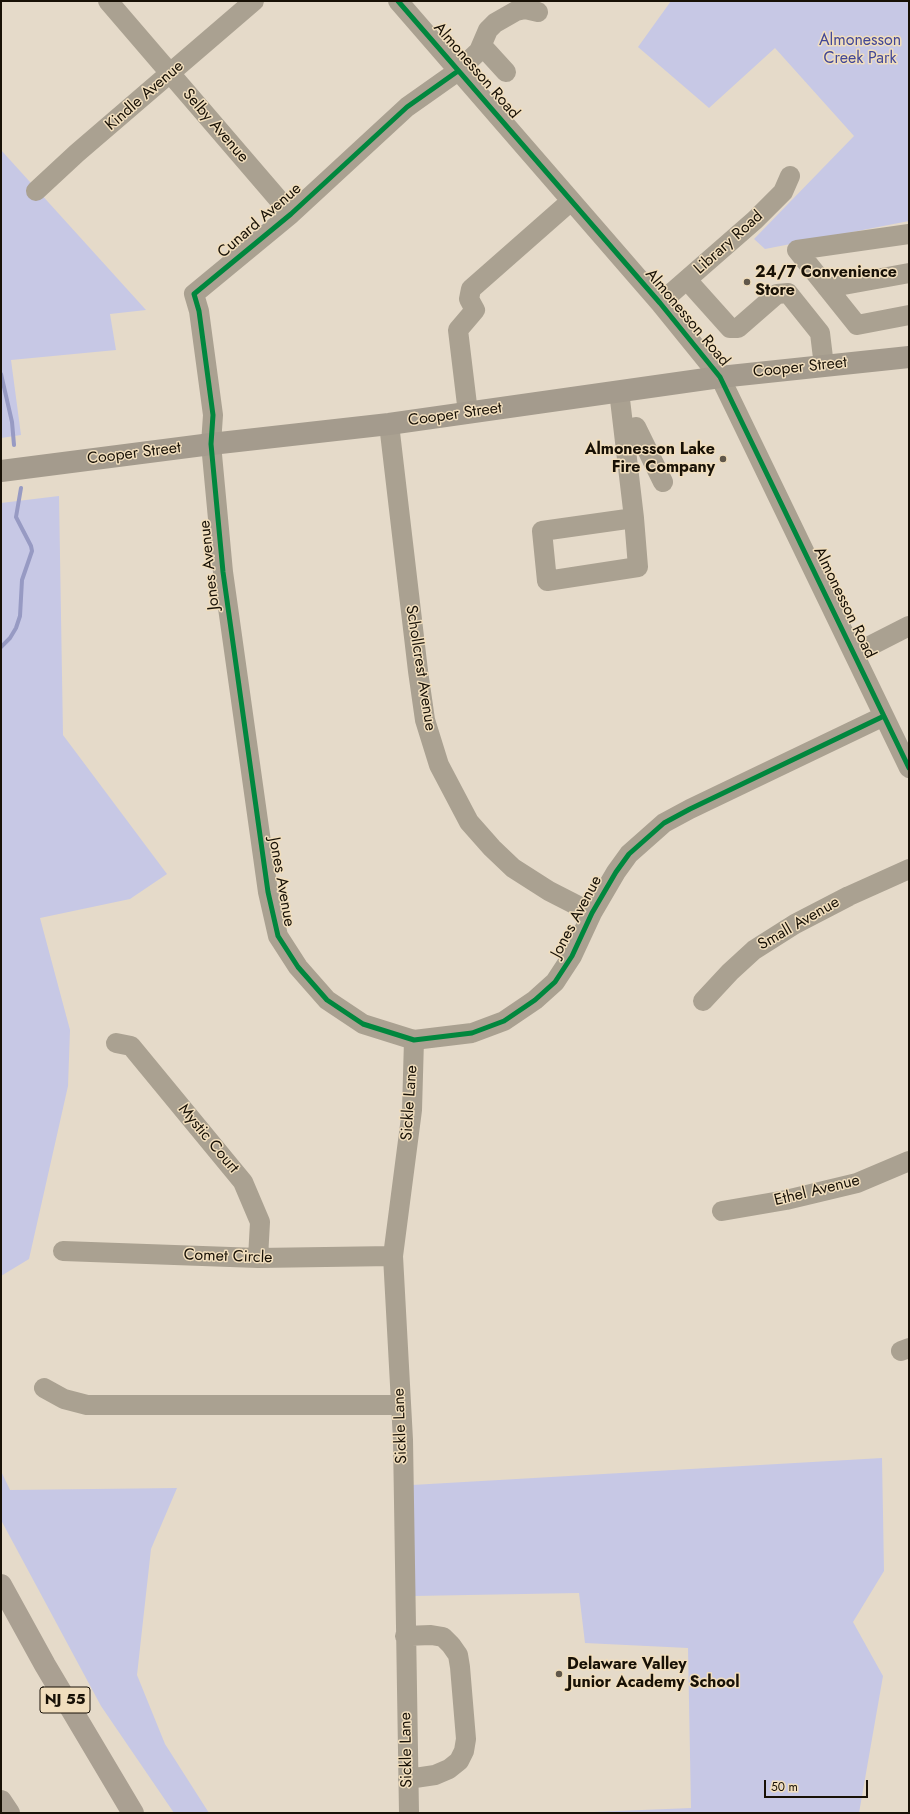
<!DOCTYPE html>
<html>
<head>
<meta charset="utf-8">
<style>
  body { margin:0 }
  #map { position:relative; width:910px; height:1814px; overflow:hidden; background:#e5dac9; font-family:Jost,sans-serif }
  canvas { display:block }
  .frame { position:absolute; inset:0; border:2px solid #181106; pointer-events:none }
  .scale { position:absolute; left:764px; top:1780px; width:104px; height:18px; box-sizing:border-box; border:2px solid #181106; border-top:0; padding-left:5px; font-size:12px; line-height:14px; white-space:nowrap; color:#181106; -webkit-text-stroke:3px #f1debd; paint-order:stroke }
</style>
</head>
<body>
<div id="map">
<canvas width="910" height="1814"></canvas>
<div class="frame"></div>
<div class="scale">50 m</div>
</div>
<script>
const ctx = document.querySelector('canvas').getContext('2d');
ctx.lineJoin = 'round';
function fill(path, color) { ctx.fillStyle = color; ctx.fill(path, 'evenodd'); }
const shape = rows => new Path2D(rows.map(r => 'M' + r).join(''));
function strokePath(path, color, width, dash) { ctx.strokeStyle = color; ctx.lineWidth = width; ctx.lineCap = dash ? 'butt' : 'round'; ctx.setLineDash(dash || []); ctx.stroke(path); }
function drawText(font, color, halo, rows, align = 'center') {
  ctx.font = font + ' Jost,sans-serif'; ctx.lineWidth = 3; ctx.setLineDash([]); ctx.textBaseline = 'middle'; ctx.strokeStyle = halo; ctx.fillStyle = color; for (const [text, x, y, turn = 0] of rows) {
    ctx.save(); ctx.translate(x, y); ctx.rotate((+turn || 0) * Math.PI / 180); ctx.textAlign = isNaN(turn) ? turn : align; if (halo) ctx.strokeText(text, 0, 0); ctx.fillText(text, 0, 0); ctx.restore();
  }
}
fill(shape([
  [671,1,909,1,909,221,765,249,754,239,854,136,775,48,709,108,638,47],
  [1,150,146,310,110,314,116,350,11,360,21,435,1,438],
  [59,496,63,735,167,874,130,899,40,918,70,1030,68,1086,29,1259,1,1276,1,503],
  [882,1458,884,1571,853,1622,883,1676,859,1813,569,1813,691,1808,688,1648,585,1643,579,1593,413,1596,412,1485],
  [1,1471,10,1490,177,1488,151,1549,137,1675,165,1744,209,1813,174,1813,101,1706,1,1520]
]), '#c7c8e5');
strokePath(shape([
  [1,374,12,422,14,445],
  [1,647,10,638,16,628,20,616,22,580,32,551,31,546,16,517,21,488]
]), '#979ac3', 4);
strokePath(shape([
  [108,1,291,214],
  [398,1,660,303,720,377,909,768],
  [479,51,488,30,495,23,516,11,525,9,538,12],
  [506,72,485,49,479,51,458,71,407,107,291,214,194,294,199,311,213,415,211,444,223,572,268,892,278,936,298,967,327,1000,363,1024,414,1040,472,1033,504,1021,535,1000,555,982,572,956,592,913,616,872,629,854,664,823,690,809,884,716],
  [36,191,77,153,254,1],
  [909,234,797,250,857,325,909,315],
  [687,280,730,328,738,328,777,294,788,293,820,333,824,366],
  [827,288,909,273],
  [660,303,755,220,783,192,790,176],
  [619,391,634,518,638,567,547,581,542,531,634,518],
  [468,413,458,330,475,310,469,299,471,289,571,201],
  [389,424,418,671,425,720,439,765,469,822,492,848,513,868,549,891,592,913],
  [624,431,636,427,663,482],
  [854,654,909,626],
  [703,1001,730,972,754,950,795,924,849,896,909,869],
  [116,1043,131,1046,243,1182,260,1222,258,1258],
  [722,1211,786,1200,857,1183,909,1161],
  [63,1251,258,1258,393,1256],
  [901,1351,909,1348],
  [44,1388,64,1399,87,1405,401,1405],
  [405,1636,431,1635,443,1637,451,1645,458,1655,460,1667,466,1739,464,1751,459,1761,449,1769,435,1775,408,1779],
  [409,1813,403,1440,393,1256,412,1110,414,1040]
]), '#aaa191', 20);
strokePath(shape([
  [1,471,211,444,389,424,720,377,909,357]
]), '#a49b8d', 22);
strokePath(shape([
  [1,1585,45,1665,133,1813],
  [1,1801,9,1813]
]), '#aaa092', 22);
strokePath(shape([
  [398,1,660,303,720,377,909,768],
  [458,71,407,107,291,214,194,294,199,311,213,415,211,444,223,572,268,892,278,936,298,967,327,1000,363,1024,414,1040,472,1033,504,1021,535,1000,555,982,572,956,592,913,616,872,629,854,664,823,690,809,884,716]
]), '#00873e', 5);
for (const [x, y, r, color] of [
  [747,282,4,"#60574a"],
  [723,459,4,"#60574a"],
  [559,1674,4,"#60574a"]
]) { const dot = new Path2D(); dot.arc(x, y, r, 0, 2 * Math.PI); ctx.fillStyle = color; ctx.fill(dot); strokePath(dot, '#f1debd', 1.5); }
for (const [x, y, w] of [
  [65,1700,50]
]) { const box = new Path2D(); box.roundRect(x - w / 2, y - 13, w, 26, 3); ctx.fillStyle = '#f1debd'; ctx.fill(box); strokePath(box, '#181106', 1); }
drawText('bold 15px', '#181106', null, [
  ["NJ 55",65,1700]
]);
drawText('16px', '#414797', '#f1debd', [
  ["Almonesson",860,41],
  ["Creek Park",860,59]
]);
drawText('16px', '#181106', '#f1debd', [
  ["Almonesson Road",476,71,49],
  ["Kindle Avenue",145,96,-41],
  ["Selby Avenue",215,126,49],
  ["Cunard Avenue",260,221,-41],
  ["Library Road",729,243,-42],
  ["Almonesson Road",687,318,50],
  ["Cooper Street",800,368,-6],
  ["Cooper Street",455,415,-8],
  ["Cooper Street",134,454,-7],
  ["Jones Avenue",210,565,-96],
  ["Almonesson Road",844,603,64],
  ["Schollcrest Avenue",420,668,81],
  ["Jones Avenue",281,882,80],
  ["Jones Avenue",577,917,-62],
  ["Small Avenue",799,924,-30],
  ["Sickle Lane",410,1103,-86],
  ["Mystic Court",208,1139,50],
  ["Ethel Avenue",817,1191,-14],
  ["Comet Circle",228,1257,2],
  ["Sickle Lane",401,1426,-92],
  ["Sickle Lane",407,1750,-91]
]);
drawText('bold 16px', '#181106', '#f1debd', [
  ["24/7 Convenience",755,273],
  ["Store",755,291],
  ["Almonesson Lake",715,450,"right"],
  ["Fire Company",715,468,"right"],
  ["Delaware Valley",567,1665],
  ["Junior Academy School",567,1683]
], 'left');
</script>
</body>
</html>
